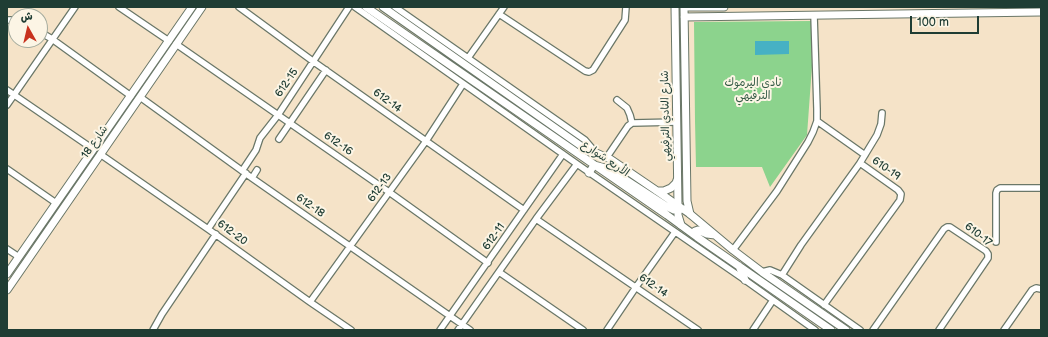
<!DOCTYPE html>
<html>
<head>
<meta charset="utf-8">
<style>
  body { margin:0 }
  #map { position:relative; width:1048px; height:337px; overflow:hidden; background:#f5e3c8; font-family:"Balsamiq Sans","Playpen Sans Arabic",sans-serif }
  canvas { display:block }
  .frame { position:absolute; inset:0; border:8px solid #1f3d34; pointer-events:none }
  .north { position:absolute; left:8px; top:8px; width:40px; height:40px; box-sizing:border-box; background:#fcf5e5; border:1px solid #a4ab9e; border-radius:50%; rotate:352deg; font-size:11px; font-weight:700; line-height:16px; text-align:center; color:#1f3d34 }
  .north::after { content:''; display:block; margin:auto; width:14px; height:18px; background:#c8321e; clip-path:polygon(50% 0,100% 100%,50% 72%,0 100%) }
  .scale { position:absolute; left:910px; top:16px; width:69px; height:18px; box-sizing:border-box; border:2px solid #1f3d34; border-top:0; padding-left:5px; font-size:12px; line-height:14px; white-space:nowrap; color:#1f3d34; -webkit-text-stroke:3px #fcf5e5; paint-order:stroke }
</style>
</head>
<body>
<div id="map">
<canvas width="1048" height="337"></canvas>
<div class="frame"></div>
<div class="north">ش</div>
<div class="scale">100 m</div>
</div>
<script>
const ctx = document.querySelector('canvas').getContext('2d');
ctx.lineJoin = 'round';
function fill(path, color) { ctx.fillStyle = color; ctx.fill(path, 'evenodd'); }
const shape = rows => new Path2D(rows.map(r => 'M' + r).join(''));
function strokePath(path, color, width, dash) { ctx.strokeStyle = color; ctx.lineWidth = width; ctx.lineCap = dash ? 'butt' : 'round'; ctx.setLineDash(dash || []); ctx.stroke(path); }
function drawText(font, color, halo, rows, align = 'center') {
  ctx.font = font + ' "Balsamiq Sans","Playpen Sans Arabic",sans-serif'; ctx.lineWidth = 4; ctx.setLineDash([]); ctx.textBaseline = 'middle'; ctx.strokeStyle = halo; ctx.fillStyle = color; for (const [text, x, y, turn = 0] of rows) {
    ctx.save(); ctx.translate(x, y); ctx.rotate((+turn || 0) * Math.PI / 180); ctx.textAlign = isNaN(turn) ? turn : align; if (halo) ctx.strokeText(text, 0, 0); ctx.fillText(text, 0, 0); ctx.restore();
  }
}
fill(shape([
  [811,21,812,66,807,135,770,187,762,167,696,167,695,121,694,22]
]), '#8cd38d');
fill(shape([
  [755,41,789,41,789,54,755,55]
]), '#46b1c4');
const minor = shape([
  [119,7,169,41],
  [239,7,314,62,524,210],
  [355,7,577,164,745,280,815,330],
  [395,7,585,140,591,147,594,152],
  [499,14,585,71,589,72,593,70,625,20,626,7],
  [7,20,16,20],
  [40,32,52,39,131,96],
  [176,44,389,192,488,263],
  [468,58,504,7],
  [7,90,93,149],
  [140,97,252,178,470,330],
  [617,100,627,108,630,115,632,123],
  [7,105,75,7],
  [817,121,865,155],
  [279,139,326,70],
  [100,154,208,229,310,302,351,330],
  [607,157,628,126,632,123,677,122],
  [860,163,877,135,881,124,882,113],
  [7,169,56,203],
  [242,171,256,150,260,138,278,115,349,7],
  [252,178,257,170],
  [536,219,698,330],
  [208,229,246,173],
  [996,242,996,193,997,190,1000,188,1041,188],
  [7,249,19,257],
  [733,250,777,191,808,142,813,132,817,121,817,109,814,15],
  [499,272,583,330],
  [762,272,770,270,782,275,860,330],
  [782,275,801,245,860,163,898,190,901,194,900,200,824,305],
  [310,302,426,141,463,84],
  [153,330,162,314,216,234],
  [440,330,563,154],
  [458,330,536,219,577,164],
  [607,330,636,287,675,232],
  [753,330,773,300],
  [873,330,944,229,947,227,950,227,986,251,988,254,988,258,939,330],
  [1004,330,1032,290,1036,288,1041,289]
]);
const tertiary = shape([
  [675,7,678,205,678,215,681,225],
  [684,7,687,201,690,214],
  [684,7,724,7],
  [684,17,1041,12],
  [7,274,192,7],
  [7,290,202,7]
]);
const secondary = shape([
  [366,7,667,215,697,237,831,330],
  [383,7,581,146,594,152,610,159,657,191,690,214,733,250,762,272,846,330],
  [589,173,594,165,609,169,666,206,674,210,684,209],
  [657,191,664,191,671,188,676,183,677,180],
  [693,234,695,231,698,230,707,234,715,235],
  [739,266,745,280]
]);
strokePath(minor, '#6a7768', 8);
strokePath(tertiary, '#6a7768', 9);
strokePath(secondary, '#6a7768', 9);
strokePath(minor, '#fff', 5.5);
strokePath(tertiary, '#fff', 7);
strokePath(secondary, '#fff', 7);
drawText('11px', '#1f3d34', '#fcf5e5', [
  ["612-15",287,83,-56],
  ["612-14",387,101,36],
  ["شارع النادي الترفيهي",666,116,-91],
  ["شارع 18",95,142,-55],
  ["612-16",338,144,35],
  ["الأربع شوارع",605,159,34],
  ["610-19",886,169,35],
  ["612-13",380,188,-54],
  ["612-18",310,206,35],
  ["612-20",232,233,36],
  ["610-17",978,235,38],
  ["612-11",494,237,-55],
  ["612-14",653,286,35]
]);
drawText('11px', '#355b46', '#fcf5e5', [
  ["نادي اليرموك",753,83],
  ["الترفيهي",753,96]
]);
</script>
</body>
</html>
